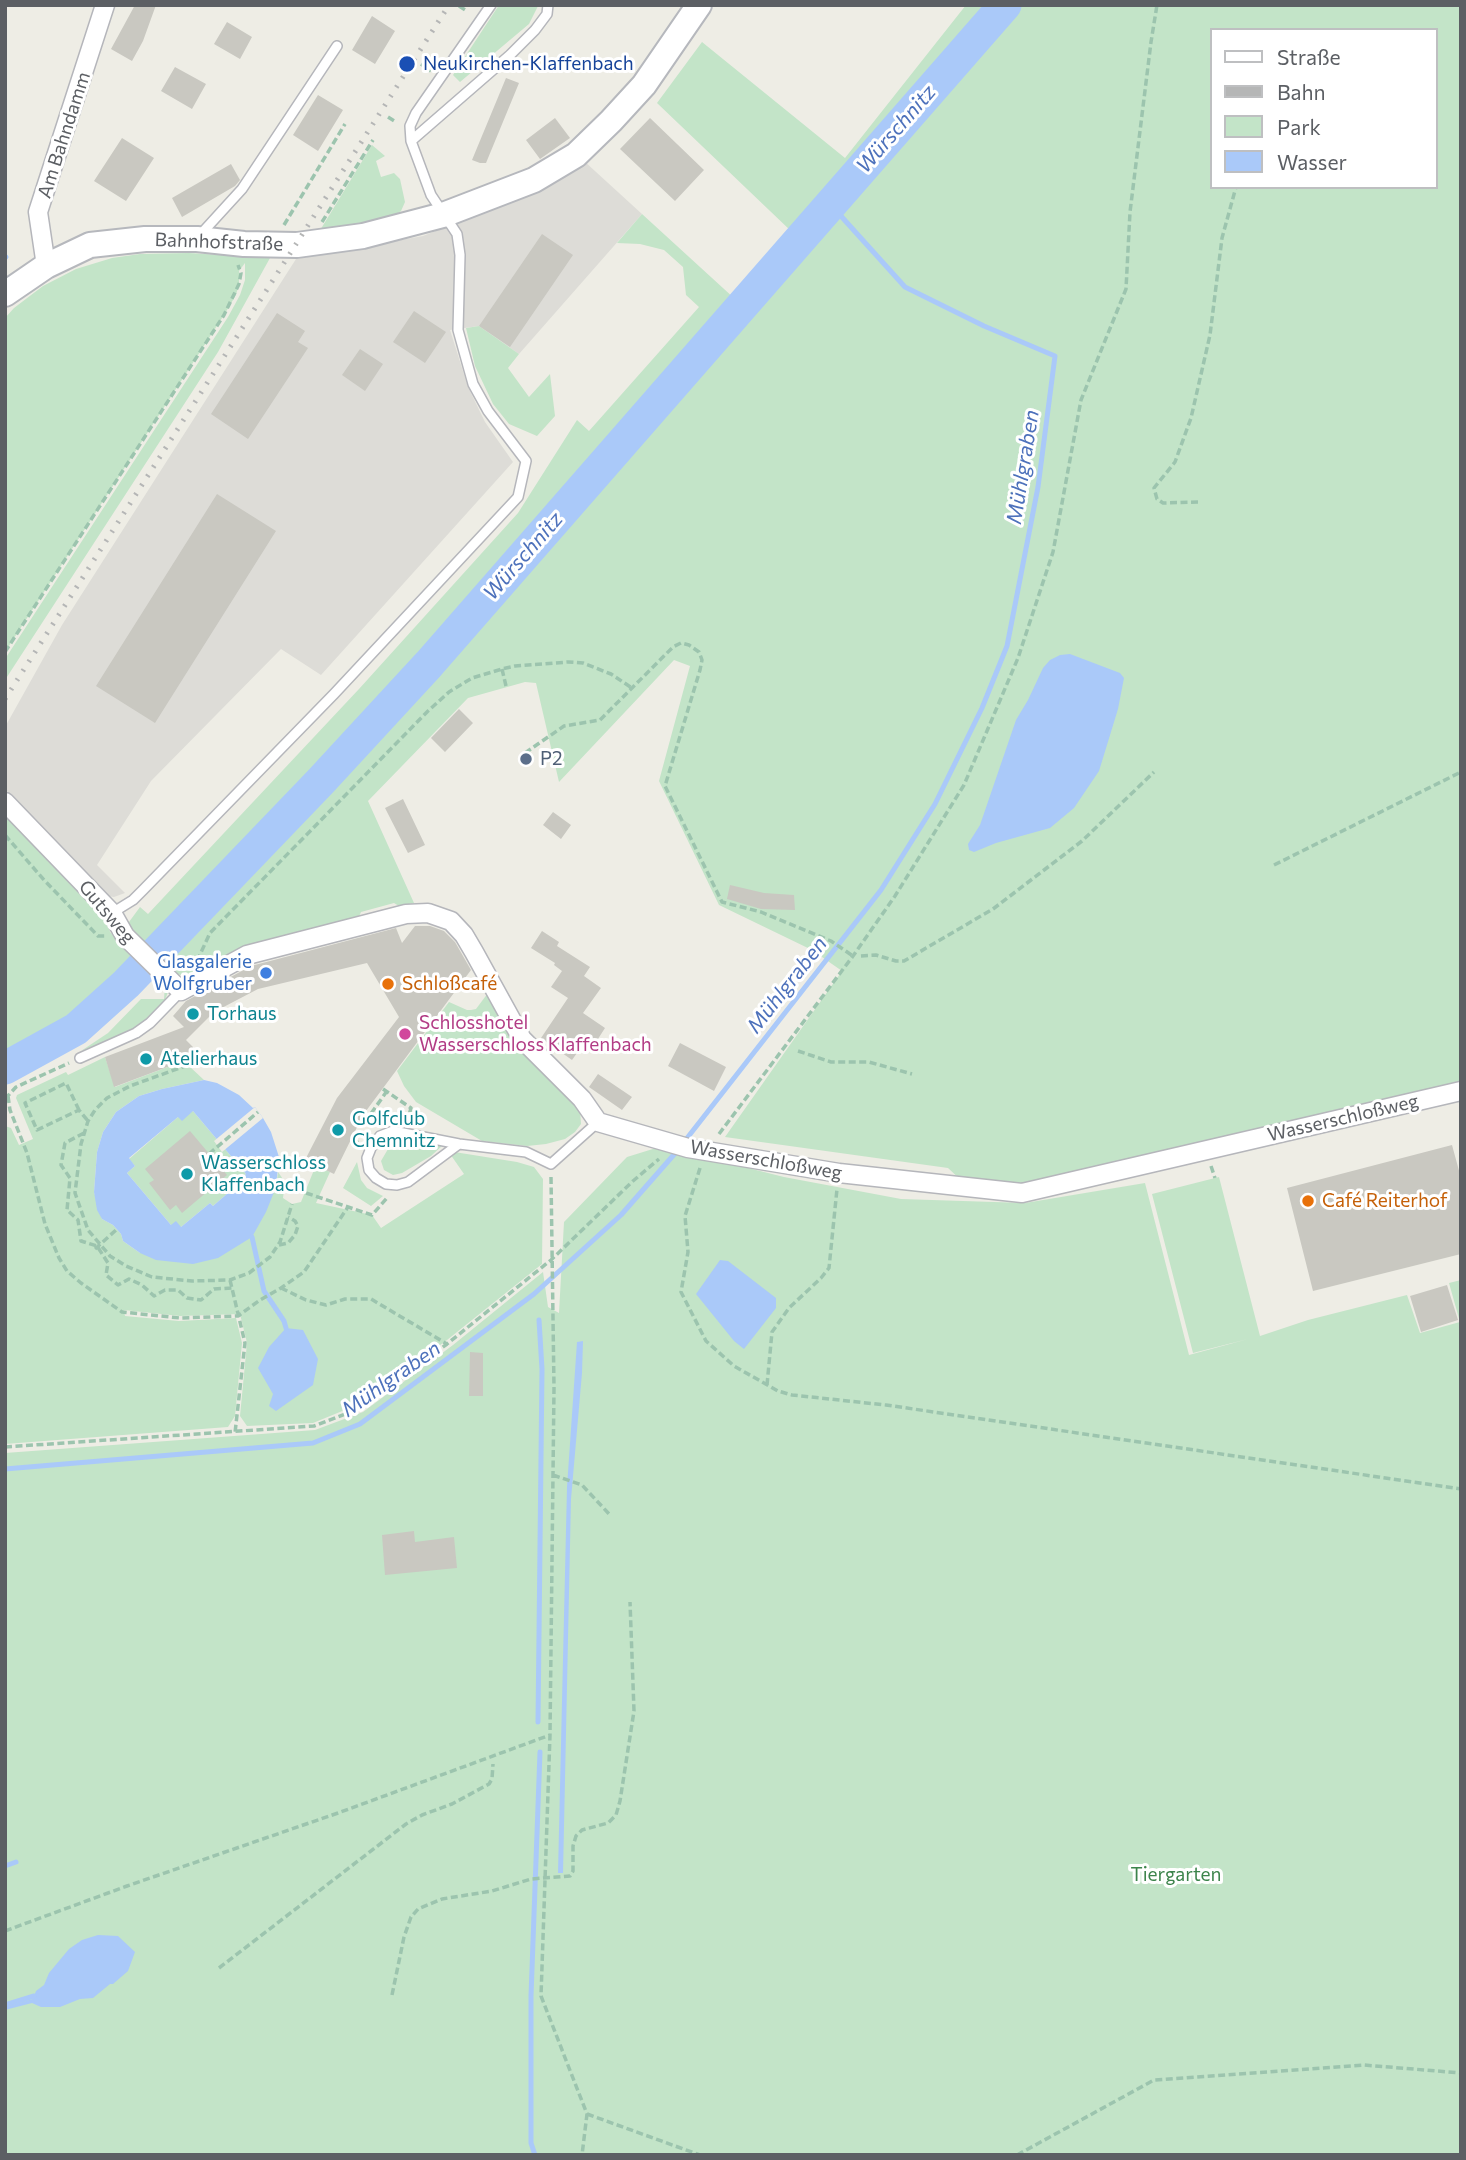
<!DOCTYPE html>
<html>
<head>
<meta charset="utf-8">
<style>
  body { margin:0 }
  #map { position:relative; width:1466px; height:2160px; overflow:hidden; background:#eeede5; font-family:Commissioner,sans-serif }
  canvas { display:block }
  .frame { position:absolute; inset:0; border:7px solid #5c5f64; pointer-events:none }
  .legend { position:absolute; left:1210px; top:28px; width:228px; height:161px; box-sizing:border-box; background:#fff; border:2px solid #bebfc1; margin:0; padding:9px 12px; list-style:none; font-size:21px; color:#5c5f64 }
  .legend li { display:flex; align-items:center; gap:14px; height:35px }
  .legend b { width:35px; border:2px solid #bebfc1 }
</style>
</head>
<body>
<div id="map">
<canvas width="1466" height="2160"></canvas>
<div class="frame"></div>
<ul class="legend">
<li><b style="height:9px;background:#fff"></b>Straße</li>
<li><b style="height:9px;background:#b5b6b6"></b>Bahn</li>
<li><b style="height:19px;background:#c3e4c8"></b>Park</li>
<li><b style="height:19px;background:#aac9f9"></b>Wasser</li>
</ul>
</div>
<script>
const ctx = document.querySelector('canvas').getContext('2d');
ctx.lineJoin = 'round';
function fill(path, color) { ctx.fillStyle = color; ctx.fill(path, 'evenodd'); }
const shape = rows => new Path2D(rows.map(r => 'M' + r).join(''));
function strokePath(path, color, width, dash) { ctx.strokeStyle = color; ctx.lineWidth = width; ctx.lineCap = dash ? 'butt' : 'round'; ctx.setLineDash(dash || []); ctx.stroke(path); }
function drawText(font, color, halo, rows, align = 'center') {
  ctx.font = font + ' Commissioner,sans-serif'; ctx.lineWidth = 6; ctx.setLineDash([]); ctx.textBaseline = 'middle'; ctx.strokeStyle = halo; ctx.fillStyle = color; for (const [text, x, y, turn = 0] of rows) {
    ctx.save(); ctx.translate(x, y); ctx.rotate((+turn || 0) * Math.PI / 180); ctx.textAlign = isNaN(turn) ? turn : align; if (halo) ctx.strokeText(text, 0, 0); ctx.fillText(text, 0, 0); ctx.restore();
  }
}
fill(shape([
  [584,161,642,214,519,354,479,326,450,330,468,387,485,422,513,462,321,675,281,649,151,781,97,865,125,893,114,897,101,895,5,789,5,727,62,625,296,259,423,236,543,189]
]), '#dddcd7');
fill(shape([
  [499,5,538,6,529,24,460,82,453,75],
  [966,5,1461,5,1461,1097,1023,1191,964,1183,948,1168,725,1137,842,971,812,950,719,905,659,781,690,666,674,660,559,782,536,683,525,682,468,698,368,801,414,903,399,906,394,903,361,912,357,921,188,976,175,974,130,931,129,922,140,907,148,914,359,689,518,513,577,420,589,431,699,307,686,295,683,267,664,250,640,244,617,243,642,214,735,299,792,232,657,103,702,42,845,158],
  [1212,30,1436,30,1436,187,1212,187],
  [372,145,385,156,376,161,381,177,394,173,400,179,405,202,401,211,390,219,319,232],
  [189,253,270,258,218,352,5,680,5,659,228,317,240,295,245,280,245,263,239,271,239,284,236,295,224,315,5,652,5,318,14,308,43,286,76,269,112,258,140,254],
  [479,326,519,354,508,368,529,397,550,374,555,416,537,436,509,424,493,404,475,366,466,328],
  [5,815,107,917,110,932,136,958,71,1015,5,1058],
  [165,985,168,992,165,1000,136,1029,81,1051,108,1033,141,999,164,999],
  [488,993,580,1109,581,1124,575,1132,565,1139,546,1144,527,1146,482,1141,416,1102,404,1086,397,1071,449,1002,467,1010,471,1010,476,1009],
  [105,1057,115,1087,186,1060,188,1065,204,1080,162,1089,139,1096,116,1112,103,1132,97,1152,94,1192,102,1219,113,1225,121,1234,123,1241,140,1253,276,1187,278,1172,285,1182,283,1198,292,1204,301,1202,316,1165,330,1172,316,1203,372,1215,381,1228,464,1174,448,1151,517,1162,534,1167,543,1179,542,1264,447,1340,357,1405,313,1423,247,1426,240,1416,247,1343,240,1314,180,1316,124,1310,125,1316,179,1321,236,1318,242,1343,235,1416,228,1427,5,1444,5,1126,11,1128,19,1145,33,1139,16,1098,17,1095,66,1072,68,1075],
  [193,1111,246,1174,234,1183,236,1186,213,1206,210,1203,181,1227,171,1225,127,1173,135,1166,129,1159,178,1117],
  [414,1143,443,1145,431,1156,402,1173,393,1175,384,1170,381,1161,388,1149,394,1145],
  [656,1148,728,1163,784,1177,901,1199,1025,1203,1145,1183,1189,1355,1248,1339,1193,1353,1152,1194,1219,1177,1260,1336,1308,1320,1407,1295,1420,1333,1460,1322,1449,1283,1461,1280,1461,2155,5,2155,5,1453,315,1430,363,1412,453,1345,543,1272,548,1307,559,1313,564,1222,627,1157],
  [357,1162,361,1180,367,1188,383,1196,371,1206,343,1188]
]), '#c3e4c8');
fill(shape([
  [1070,654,1120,673,1124,678,1118,709,1099,771,1074,808,1050,828,996,843,974,852,969,850,968,844,980,825,1016,720,1028,700,1043,668,1050,660,1060,655],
  [204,1080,217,1083,239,1095,253,1108,255,1107,263,1118,271,1132,279,1157,276,1187,266,1212,252,1237,218,1258,193,1264,156,1260,140,1253,123,1241,121,1234,113,1225,102,1219,97,1210,94,1192,97,1152,103,1132,116,1112,139,1096,162,1089],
  [193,1111,246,1174,234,1184,236,1186,213,1206,210,1203,181,1227,176,1221,171,1225,127,1173,135,1166,129,1158,178,1117,182,1121],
  [720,1260,728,1261,776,1298,776,1308,744,1349,734,1341,696,1294],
  [286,1328,303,1330,318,1359,313,1385,276,1411,269,1406,273,1394,258,1368,269,1347],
  [583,1341,582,1373,571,1499,563,1873,558,1873,567,1487,577,1342],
  [98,1935,118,1936,135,1952,128,1971,113,1984,110,1984,93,1998,80,1999,60,2007,41,2007,32,2003,5,2010,5,2007,33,1999,36,1991,44,1985,49,1973,69,1949,82,1940]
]), '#aac9f9');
fill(shape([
  [255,1107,263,1118,222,1152,214,1141]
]), '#eeede5');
strokePath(shape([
  [5,258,6,257],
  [684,1142,881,890,935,804,982,708,1007,646,1038,487,1055,356,984,326,905,287,831,205],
  [252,1237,264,1291,284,1321,286,1328],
  [5,1469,313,1443,360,1424,534,1294,621,1215,678,1150],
  [538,1722,542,1369,539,1320],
  [5,1866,16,1862],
  [5,2005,34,1996],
  [535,2155,531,2143,531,1996,540,1752]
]), '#aac9f9', 5);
strokePath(shape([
  [5,1068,76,1029,126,984,321,781,429,664,1005,5]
]), '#aac9f9', 33);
fill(shape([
  [135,5,156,5,143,41,132,61,111,49],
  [372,16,395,31,375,64,352,50],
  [227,22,252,37,240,59,214,44],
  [175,67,206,84,192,109,161,91],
  [506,78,519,83,486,163,480,163,472,160],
  [318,95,343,110,318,151,293,135],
  [555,118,570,138,540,159,526,140],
  [650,118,704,170,675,201,620,149],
  [122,138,154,158,126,201,94,181],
  [231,164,240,180,235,186,182,217,172,198],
  [542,234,573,255,510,347,479,326],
  [414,311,446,332,425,363,393,342],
  [277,313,305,331,298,342,308,348,248,439,211,414],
  [360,349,383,364,365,391,342,375],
  [217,494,276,531,155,723,96,686],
  [459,709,473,723,445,752,431,738],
  [403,799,425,845,408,853,385,808],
  [553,812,571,825,561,839,543,825],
  [730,885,764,893,794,895,795,910,761,909,727,899],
  [415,926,430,926,444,931,455,942,471,970,363,1115,334,1174,305,1160,337,1098,399,1017,367,963,258,989,214,1012,186,1040,196,1050,186,1060,114,1087,105,1057,184,1027,173,1016,186,1001,251,966,396,928,402,943],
  [542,931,559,942,557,946,590,967,584,976,601,988,583,1013,605,1028,596,1042,589,1036,572,1060,541,1038,568,998,551,987,562,971,554,965,555,963,531,948],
  [680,1043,726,1067,714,1091,668,1066],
  [598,1074,632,1097,622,1110,589,1087],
  [190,1131,227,1175,182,1213,176,1205,170,1210,149,1183,154,1180,145,1169],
  [1452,1145,1461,1178,1461,1254,1313,1291,1287,1188],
  [1447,1285,1458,1320,1421,1332,1410,1296],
  [470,1352,483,1353,483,1396,469,1396],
  [414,1531,415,1542,454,1537,457,1568,385,1575,382,1535]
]), '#c9c8c1');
const lane = shape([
  [411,141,510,55,535,30,547,14,548,5],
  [200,235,242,189,337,46],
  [112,913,133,900,143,890,334,694,518,497,526,461,488,411,473,384,458,330,460,255,457,234,431,195,411,141,410,126,416,113,491,5],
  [80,1058,136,1033,150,1023,181,991],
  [459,1144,408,1182,397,1185,386,1184,376,1178,369,1170,367,1158,371,1148,380,1136,393,1131,459,1144,526,1152,551,1164,598,1122]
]);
const street = shape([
  [46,266,38,212,105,5],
  [5,802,112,913,125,936,181,991,247,955,406,914,428,913,451,921,464,935,474,952,522,1039,582,1099,598,1122,688,1148,839,1173,1022,1193,1461,1091]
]);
const secondary = shape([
  [5,294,46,266,90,245,145,239,197,239,244,244,297,245,363,236,443,215,534,180,576,155,611,121,644,85,699,5]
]);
strokePath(lane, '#b5b6bb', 12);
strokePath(street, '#b5b6bb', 21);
strokePath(secondary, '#b6b8bd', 28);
strokePath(shape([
  [459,6,467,11],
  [421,64,431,71],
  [388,117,396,122],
  [322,222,373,140],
  [284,225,345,124],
  [1198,502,1163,503,1157,499,1154,488,1175,462,1191,418,1210,335,1222,238,1236,187],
  [5,652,224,315,239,284,241,273,238,265],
  [502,669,506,686],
  [525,753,564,726,600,720,673,647,681,643,689,645,699,652,702,660,700,670,665,786,722,902,761,912,831,941,853,956],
  [5,835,44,880,98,936,105,936],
  [1274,865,1461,772],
  [861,956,876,955,896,961,904,961,993,909,1082,841,1154,772],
  [197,961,210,933,428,711,449,692,472,678,502,669,515,666,568,662,583,663,611,674,632,688],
  [798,1051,831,1062,869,1062,912,1074],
  [188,1065,130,1086,107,1098,95,1110,88,1121,81,1144,75,1193,88,1230,110,1256,126,1266,152,1277,192,1281,230,1280,249,1273,270,1257,280,1242,292,1204],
  [383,1089,411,1108,407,1122],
  [8,1096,10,1110,27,1153,45,1224,59,1258,67,1271,81,1283,122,1312,180,1318,238,1316,260,1300,281,1288,304,1272,348,1207],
  [5,1099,16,1087,69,1063],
  [79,1110,66,1083,25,1103,37,1130,79,1110,88,1121],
  [365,1122,387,1091],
  [84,1133,65,1143,61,1165,70,1178,67,1210,78,1220,81,1241,97,1246,108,1263,106,1275,118,1285,129,1279,142,1285,154,1296,165,1290,178,1290,187,1298,201,1300,214,1289,232,1288],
  [719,1134,853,956,895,896,964,785,1018,658,1053,552,1081,400,1126,289,1130,212,1151,42,1157,5],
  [352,1139,359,1143],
  [209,1154,258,1112],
  [1211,1166,1215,1178],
  [700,1168,685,1216,688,1252,681,1292,706,1341,734,1366,778,1391,792,1395,886,1405,1461,1489],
  [551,1177,554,1388,550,1735,541,1996,587,2114,582,2155],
  [306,1193,372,1215,387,1198],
  [279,1245,288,1243,295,1235,298,1226,295,1221,288,1217],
  [95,1249,116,1230],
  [230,1280,245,1343,235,1433],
  [281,1288,306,1300,326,1305,345,1299,371,1299,447,1344],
  [767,1385,772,1332,789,1308,821,1278,829,1268,837,1189],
  [5,1447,314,1426,361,1408,447,1344,551,1260,633,1181,659,1159],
  [553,1475,582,1485,611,1516],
  [5,1931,127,1886,338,1813,550,1735],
  [219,1968,406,1824,422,1815,452,1804,489,1784,492,1779,493,1764],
  [392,1995,404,1937,411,1917,418,1909,442,1899,492,1891,531,1879,570,1876,573,1871,573,1846,576,1836,582,1830,608,1823,616,1815,620,1801,634,1711,630,1602],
  [587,2114,700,2155],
  [1017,2155,1154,2080,1364,2065,1461,2073]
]), '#9cc4ae', 3.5, [7, 3.5]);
strokePath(lane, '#fff', 9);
strokePath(street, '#fff', 18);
strokePath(secondary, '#fff', 24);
strokePath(shape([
  [5,699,449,5]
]), '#b5b6b6', 5, [2, 9]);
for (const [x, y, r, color] of [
  [407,64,9,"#1a4fb4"],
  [526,759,7,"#5c6f8a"],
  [266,973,7,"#3f7fe0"],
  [388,984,7,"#e8710a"],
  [193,1014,7,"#0f9aa8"],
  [405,1034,7,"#d1479c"],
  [146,1059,7,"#0f9aa8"],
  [338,1130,7,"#0f9aa8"],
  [187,1174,7,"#0f9aa8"],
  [1308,1201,7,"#e8710a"]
]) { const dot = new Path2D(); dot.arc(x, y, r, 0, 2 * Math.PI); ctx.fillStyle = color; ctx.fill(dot); strokePath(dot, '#fff', 2.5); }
drawText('19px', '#164399', '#fff', [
  ["Neukirchen-Klaffenbach",423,64]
], 'left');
drawText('19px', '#5c5f64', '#fff', [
  ["Am Bahndamm",64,135,-72],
  ["Bahnhofstraße",219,242,2],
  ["Gutsweg",107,912,50],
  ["Wasserschloßweg",1343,1118,-13],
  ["Wasserschloßweg",766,1160,10]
]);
drawText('19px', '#4e5e75', '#fff', [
  ["P2",540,759]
], 'left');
drawText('19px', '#366cbe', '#fff', [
  ["Glasgalerie",252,962],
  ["Wolfgruber",252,984]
], 'right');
drawText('19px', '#c56008', '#fff', [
  ["Schloßcafé",402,984],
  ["Café Reiterhof",1322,1201]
], 'left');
drawText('19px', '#0d838f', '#fff', [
  ["Torhaus",207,1014],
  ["Atelierhaus",160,1059],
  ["Golfclub",352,1119],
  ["Chemnitz",352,1141],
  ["Wasserschloss",201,1163],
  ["Klaffenbach",201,1185]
], 'left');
drawText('19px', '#b23c85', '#fff', [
  ["Schlosshotel",419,1023],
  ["Wasserschloss Klaffenbach",419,1045]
], 'left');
drawText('19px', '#3c844b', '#fff', [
  ["Tiergarten",1176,1875]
]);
drawText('italic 21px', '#4d71bb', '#fff', [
  ["Würschnitz",896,129,-49],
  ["Mühlgraben",1023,467,-81],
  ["Würschnitz",523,556,-49],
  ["Mühlgraben",787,985,-52],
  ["Mühlgraben",391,1379,-35]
]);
</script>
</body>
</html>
